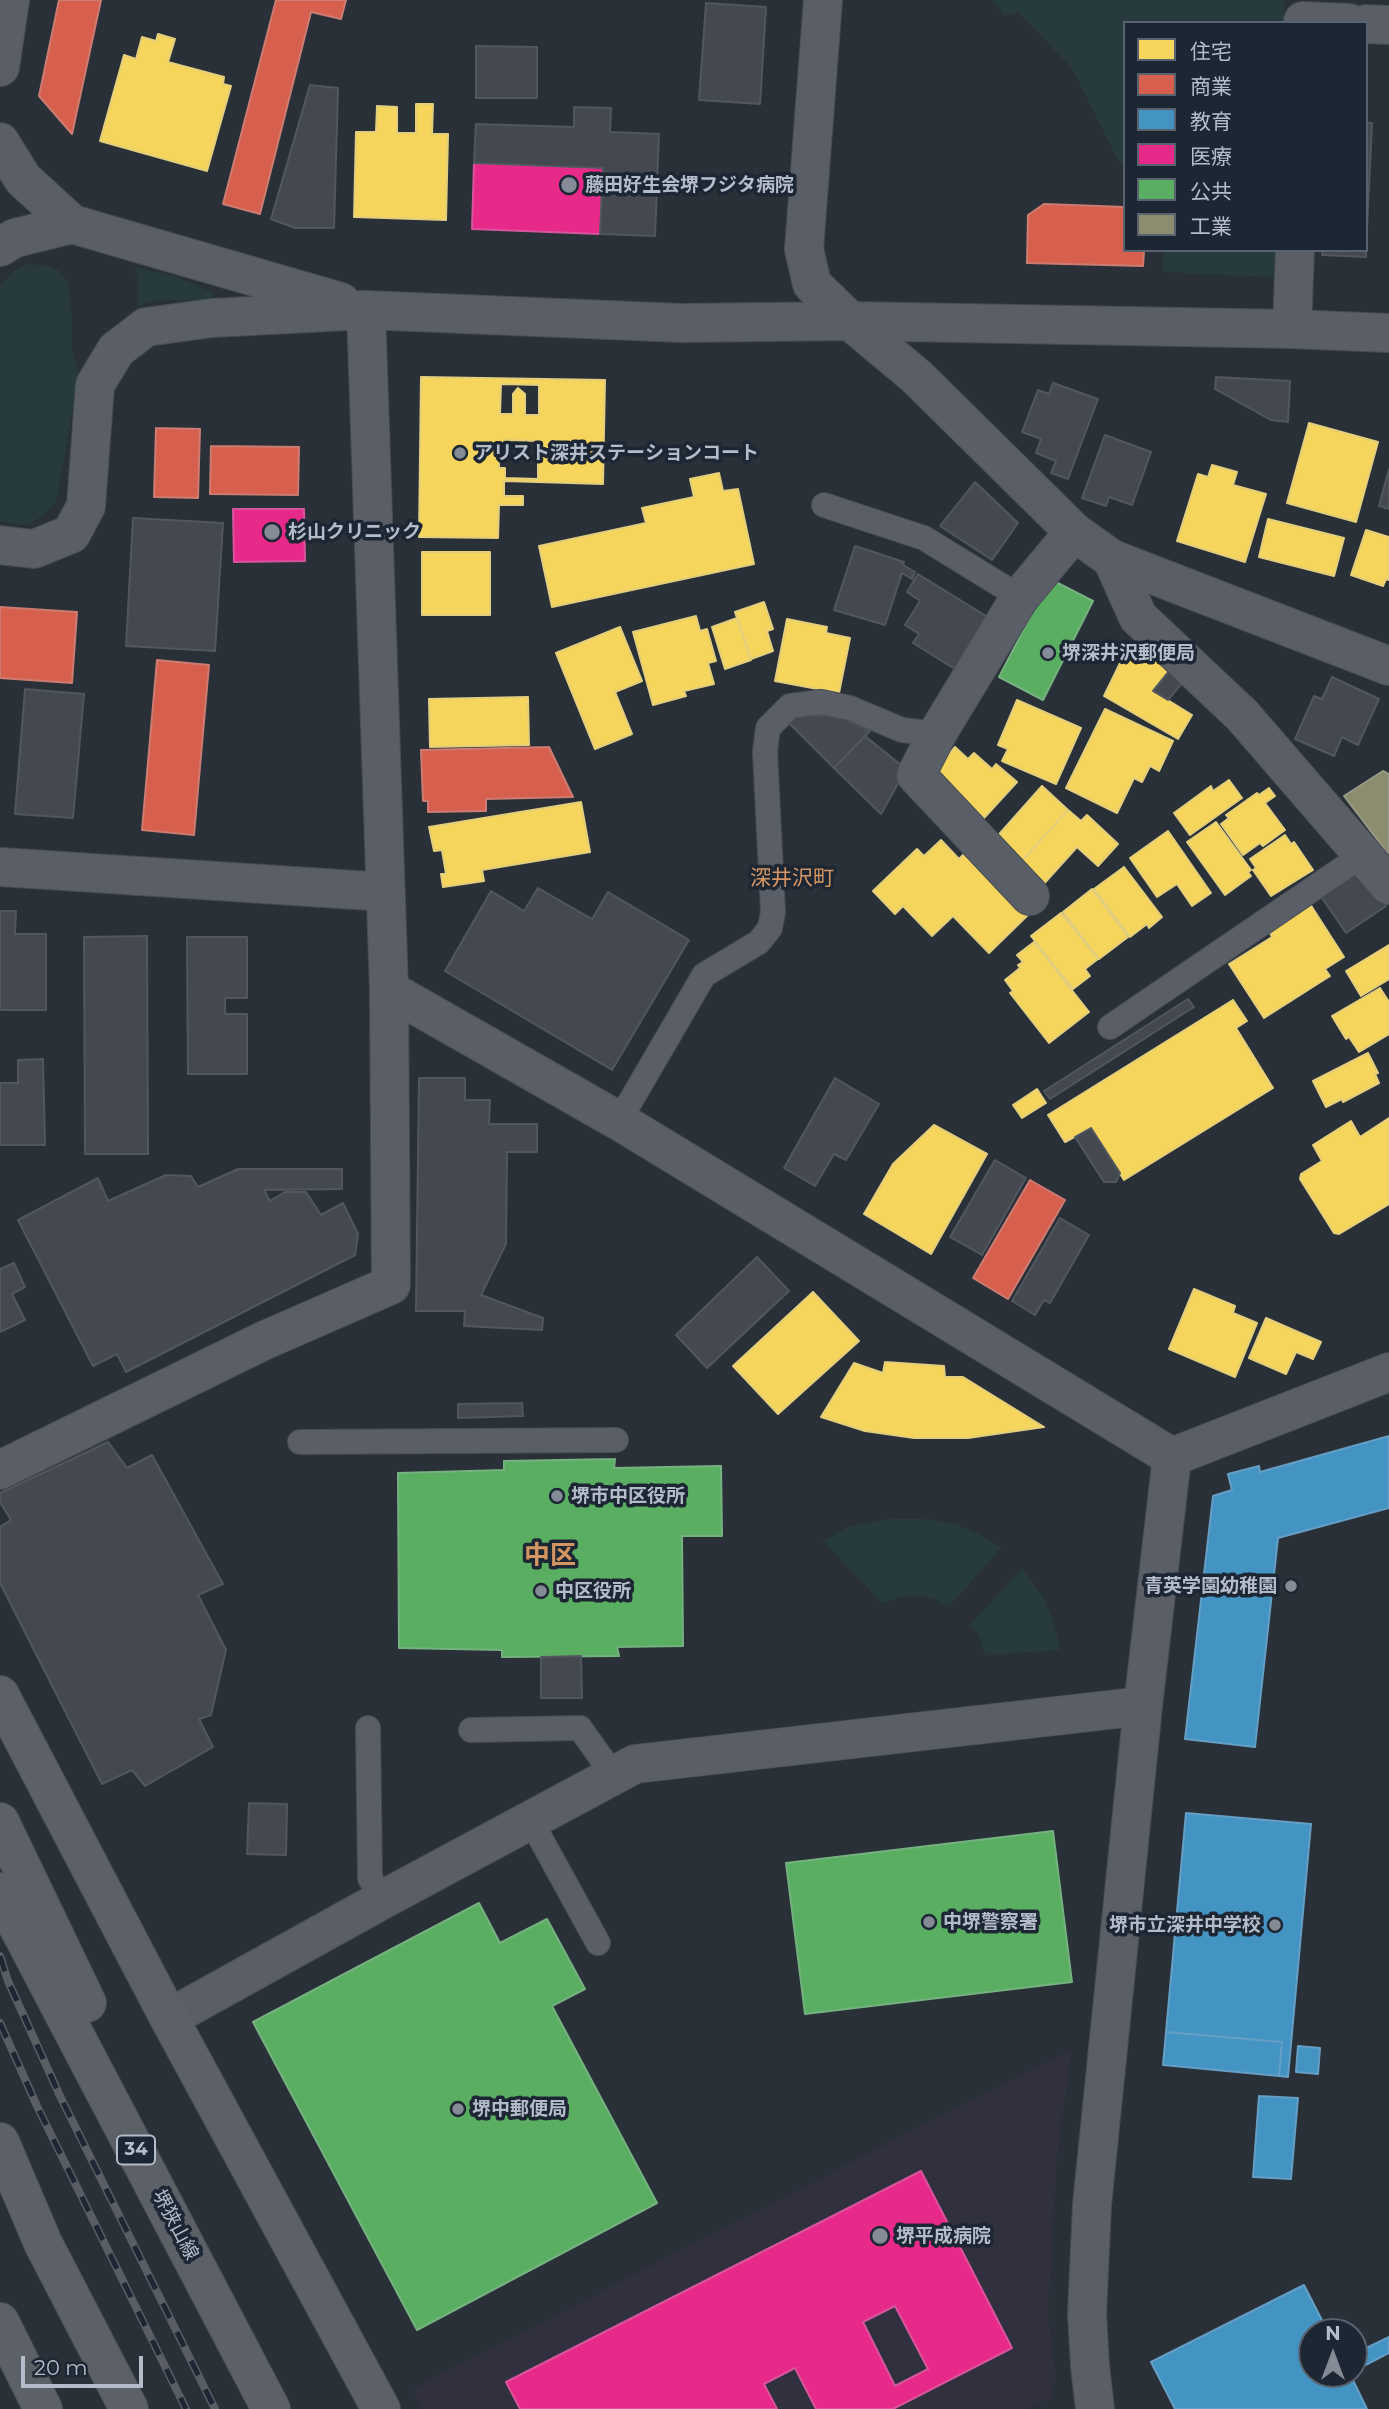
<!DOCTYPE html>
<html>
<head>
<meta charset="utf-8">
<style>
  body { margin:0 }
  #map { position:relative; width:1389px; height:2409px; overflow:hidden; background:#2a3038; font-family:Montserrat,"Noto Sans JP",sans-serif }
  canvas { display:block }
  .legend { position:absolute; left:1123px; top:21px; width:245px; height:231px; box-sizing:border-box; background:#1d2633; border:2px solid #59626f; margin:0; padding:9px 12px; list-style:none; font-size:21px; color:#b4bcc9 }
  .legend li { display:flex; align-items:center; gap:14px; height:35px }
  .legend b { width:35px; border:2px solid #59626f }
  .north { position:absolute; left:1298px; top:2318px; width:70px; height:70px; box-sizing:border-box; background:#1d2633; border:2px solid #59626f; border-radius:50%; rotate:0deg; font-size:19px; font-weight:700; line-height:28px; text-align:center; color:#b4bcc9 }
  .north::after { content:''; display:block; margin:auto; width:24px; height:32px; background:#848b96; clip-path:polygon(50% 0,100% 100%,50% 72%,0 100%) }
  .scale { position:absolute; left:21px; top:2356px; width:122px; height:32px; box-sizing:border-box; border:4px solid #b4bcc9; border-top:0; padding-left:9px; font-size:21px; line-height:24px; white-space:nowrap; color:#b4bcc9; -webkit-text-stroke:5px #1d2633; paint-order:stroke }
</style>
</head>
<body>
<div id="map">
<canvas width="1389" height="2409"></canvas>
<ul class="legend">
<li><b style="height:19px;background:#f6d55c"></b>住宅</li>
<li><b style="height:19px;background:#d6604d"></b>商業</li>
<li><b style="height:19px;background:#4393c3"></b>教育</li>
<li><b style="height:19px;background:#e7298a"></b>医療</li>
<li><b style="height:19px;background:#5aae61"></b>公共</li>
<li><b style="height:19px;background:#8c8c6e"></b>工業</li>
</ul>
<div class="north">N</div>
<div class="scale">20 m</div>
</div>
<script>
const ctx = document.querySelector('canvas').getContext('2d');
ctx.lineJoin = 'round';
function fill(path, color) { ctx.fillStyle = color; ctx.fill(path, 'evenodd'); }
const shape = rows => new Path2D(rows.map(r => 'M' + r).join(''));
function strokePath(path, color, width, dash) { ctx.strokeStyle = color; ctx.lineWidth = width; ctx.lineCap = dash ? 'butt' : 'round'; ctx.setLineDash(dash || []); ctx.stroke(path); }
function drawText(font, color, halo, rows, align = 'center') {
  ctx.font = font + ' Montserrat,"Noto Sans JP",sans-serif'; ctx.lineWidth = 7; ctx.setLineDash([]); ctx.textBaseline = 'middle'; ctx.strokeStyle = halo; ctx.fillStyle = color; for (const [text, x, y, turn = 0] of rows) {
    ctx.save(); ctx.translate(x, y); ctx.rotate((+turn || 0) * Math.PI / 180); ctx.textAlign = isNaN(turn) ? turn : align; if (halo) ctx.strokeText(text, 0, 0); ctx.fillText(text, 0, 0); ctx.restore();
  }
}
fill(shape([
  [1072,2048,1057,2158,1048,2315,1056,2377,1050,2399,1029,2409,422,2409,411,2390]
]), '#31303e');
fill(shape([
  [992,0,1284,0,1284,23,1125,23,1125,166,1117,158,1073,70,1018,12,1004,16],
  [1163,250,1275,250,1274,277,1163,272],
  [28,264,49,266,60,271,68,282,72,313,72,352,79,375,56,502,41,517,31,523,18,525,0,521,0,285,12,272],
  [134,267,176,277,214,293,212,302,171,300,154,301,138,306,137,277],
  [889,1519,925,1519,955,1524,979,1534,1001,1548,949,1607,933,1598,917,1595,900,1597,882,1603,823,1541,848,1527],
  [1022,1568,1043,1597,1054,1622,1060,1650,986,1655,978,1634,970,1625]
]), '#273a3e');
const homes = shape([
  [158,34,175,39,168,62,224,77,223,84,231,86,207,171,100,141,124,55,136,59,142,37,156,41,158,34],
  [416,104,433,104,432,134,448,134,446,220,354,217,356,132,376,132,377,106,397,107,397,133,416,133,416,104],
  [421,377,605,380,603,484,504,481,504,496,523,496,523,505,499,505,498,538,419,537,421,377],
  [501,384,539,385,539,415,525,415,525,394,518,388,513,394,513,414,500,414,501,384],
  [505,440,538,441,538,479,505,478,505,468,499,468,499,446,505,440],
  [1309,423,1378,442,1356,522,1287,503,1309,423],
  [1212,465,1237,472,1233,485,1266,494,1245,562,1177,541,1198,474,1208,477,1212,465],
  [719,473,723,491,738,489,754,564,552,607,539,546,646,523,642,508,694,497,690,479,719,473],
  [1268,519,1344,538,1334,576,1259,557,1268,519],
  [1366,530,1389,537,1389,580,1386,579,1383,586,1351,575,1366,530],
  [422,552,490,552,490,615,422,615,422,552],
  [764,602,773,629,767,631,773,651,751,659,735,612,764,602],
  [696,616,700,631,707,629,716,661,708,663,714,684,684,691,686,696,653,705,633,632,696,616],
  [737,618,751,660,725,669,712,627,737,618],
  [787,619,827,627,826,633,850,638,839,693,775,681,787,619],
  [620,627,642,681,615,692,632,734,595,749,556,653,620,627],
  [1143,645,1170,670,1153,691,1192,715,1178,739,1104,696,1122,659,1126,662,1143,645],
  [528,697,529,745,430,747,429,699,528,697],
  [1017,700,1081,728,1056,784,1002,761,1008,749,998,745,1017,700],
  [1105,709,1173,741,1159,771,1150,766,1142,782,1134,778,1117,813,1066,788,1105,709],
  [955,747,968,759,974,753,992,769,996,764,1017,782,984,818,933,773,955,747],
  [1229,780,1242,798,1190,835,1174,813,1211,786,1213,791,1229,780],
  [1042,786,1068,810,1020,863,994,840,1042,786],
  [1269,788,1275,796,1265,803,1285,830,1263,846,1260,843,1243,855,1221,824,1229,818,1226,815,1257,793,1259,795,1269,788],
  [581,802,590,852,482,870,484,881,443,887,441,874,446,874,442,850,434,851,429,827,581,802],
  [1068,810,1081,821,1087,815,1118,844,1098,866,1077,847,1041,887,1020,863,1068,810],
  [1216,822,1251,870,1248,872,1251,876,1225,895,1187,842,1216,822],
  [1168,831,1211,893,1192,906,1177,884,1157,897,1130,858,1168,831],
  [1285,835,1291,844,1294,842,1313,870,1271,896,1253,870,1256,868,1250,859,1285,835],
  [941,840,959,859,970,848,1032,911,989,953,953,916,932,936,903,906,895,914,873,891,917,849,924,856,941,840],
  [1124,867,1162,917,1149,928,1147,924,1130,937,1094,889,1124,867],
  [1092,889,1128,937,1099,959,1063,912,1092,889],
  [1310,904,1344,957,1325,969,1330,976,1264,1018,1229,964,1272,937,1269,930,1310,904],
  [1061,913,1098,959,1085,969,1090,976,1073,989,1031,936,1061,913],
  [1034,942,1089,1012,1049,1043,1010,993,1013,991,1005,980,1020,968,1018,965,1023,962,1017,955,1034,942],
  [1389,945,1389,979,1361,996,1346,971,1389,945],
  [1380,988,1389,1002,1389,1034,1359,1052,1349,1037,1346,1039,1332,1016,1380,988],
  [1233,1000,1247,1021,1236,1028,1273,1088,1124,1180,1091,1128,1065,1142,1048,1115,1233,1000],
  [1368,1053,1378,1073,1375,1074,1379,1083,1343,1102,1342,1099,1326,1107,1313,1081,1368,1053],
  [1037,1089,1046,1103,1022,1118,1013,1105,1037,1089],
  [1389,1118,1389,1204,1339,1234,1334,1233,1300,1179,1301,1174,1322,1161,1313,1145,1351,1121,1360,1137,1389,1118],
  [934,1125,987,1154,931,1254,864,1214,893,1164,934,1125],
  [1194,1289,1235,1306,1233,1313,1257,1323,1235,1377,1169,1349,1194,1289],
  [813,1292,859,1341,778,1414,733,1366,813,1292],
  [1266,1318,1321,1342,1313,1359,1296,1352,1286,1374,1249,1358,1266,1318],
  [885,1362,944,1366,945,1377,963,1377,1044,1427,968,1438,914,1438,865,1431,821,1417,854,1363,883,1373,885,1362]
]);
fill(homes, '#f6d55c');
strokePath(homes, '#e2ce7d', 2);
const shops = shape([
  [59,0,101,0,72,134,39,96,59,0],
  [276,0,346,0,341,19,311,12,260,214,223,204,276,0],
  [1044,204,1125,207,1125,250,1144,250,1143,266,1027,263,1028,215,1044,204],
  [156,428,200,429,198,498,154,497,156,428],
  [211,446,299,447,298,495,210,494,211,446],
  [0,607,77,612,72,683,0,678,0,607],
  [157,660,209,665,194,835,142,830,157,660],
  [549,747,573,797,486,799,486,811,428,812,428,801,423,801,421,750,549,747],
  [1030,1180,1065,1200,1008,1299,973,1278,1030,1180]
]);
fill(shops, '#d6604d');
strokePath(shops, '#cc7c72', 2);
const schools = shape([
  [1389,1436,1389,1508,1278,1538,1255,1747,1185,1739,1213,1496,1232,1490,1228,1474,1259,1466,1260,1472,1389,1436],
  [1186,1813,1311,1824,1288,2077,1279,2076,1282,2042,1166,2032,1186,1813],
  [1166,2032,1282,2042,1279,2076,1163,2065,1166,2032],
  [1298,2046,1320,2048,1318,2074,1296,2072,1298,2046],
  [1259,2096,1298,2098,1291,2179,1253,2177,1259,2096],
  [1304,2285,1328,2332,1312,2332,1312,2374,1350,2374,1367,2409,1175,2409,1151,2362,1304,2285],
  [1389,2337,1389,2353,1356,2370,1354,2354,1389,2337]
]);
fill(schools, '#4393c3');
strokePath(schools, '#659fc5', 2);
const health = shape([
  [474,163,603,168,600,234,472,229,474,163],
  [233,509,304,509,305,561,234,562,233,509],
  [921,2171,1012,2348,893,2409,816,2409,795,2368,764,2384,777,2409,520,2409,506,2382,921,2171],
  [895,2306,928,2369,895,2386,863,2322,895,2306]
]);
fill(health, '#e7298a');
strokePath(health, '#d8559d', 2);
const public = shape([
  [1050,579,1093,601,1043,700,999,677,1050,579],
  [615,1459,614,1468,721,1466,722,1536,682,1536,683,1646,617,1647,619,1656,502,1657,502,1650,399,1648,398,1473,504,1470,504,1461,615,1459],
  [1053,1831,1072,1982,805,2014,786,1863,1053,1831],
  [479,1903,500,1943,547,1919,585,1989,552,2006,657,2203,417,2330,253,2022,479,1903]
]);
fill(public, '#5aae61');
strokePath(public, '#75b280', 2);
const industry = shape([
  [1383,771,1389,774,1389,855,1344,796,1383,771]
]);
fill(industry, '#8c8c6e');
strokePath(industry, '#989a89', 2);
const building = shape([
  [706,3,766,7,760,104,699,100,706,3],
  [476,46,537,47,537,98,476,98,476,46],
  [310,85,338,88,334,228,295,228,271,219,310,85],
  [574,107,611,108,610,132,659,134,655,236,600,234,603,168,474,163,476,124,574,127,574,107],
  [1366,123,1372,123,1366,248,1366,123],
  [1323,250,1366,250,1366,257,1322,255,1323,250],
  [1216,377,1290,381,1288,422,1271,420,1215,389,1216,377],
  [1053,383,1098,399,1068,479,1051,473,1056,461,1036,453,1041,439,1022,432,1038,390,1049,394,1053,383],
  [1105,435,1151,452,1132,505,1109,497,1106,506,1082,498,1105,435],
  [1389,469,1389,509,1379,506,1389,469],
  [975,482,1018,523,992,560,940,526,975,482],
  [133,518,223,523,215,651,126,646,133,518],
  [855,546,904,562,903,565,915,572,912,579,902,573,885,625,834,610,855,546],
  [918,574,986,616,964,653,972,657,961,673,913,643,919,634,905,625,920,601,907,592,918,574],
  [1170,670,1182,683,1168,700,1153,691,1170,670],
  [1332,677,1379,699,1358,745,1342,737,1334,756,1295,739,1314,696,1322,699,1332,677],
  [25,689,84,694,73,818,15,814,25,689],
  [793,715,839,716,870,731,834,768,788,722,793,715],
  [865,736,906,769,881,814,834,768,865,736],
  [1352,873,1365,875,1386,906,1346,933,1320,895,1352,873],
  [538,888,592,919,608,892,689,940,612,1070,445,971,491,891,524,911,538,888],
  [0,911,16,911,15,934,46,934,46,1010,0,1010,0,911],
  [147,936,148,1154,85,1154,84,937,147,936],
  [187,937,247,937,247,998,225,998,225,1014,247,1014,247,1074,188,1074,187,937],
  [1188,999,1194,1007,1050,1099,1044,1091,1188,999],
  [43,1059,45,1145,0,1145,0,1083,18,1083,18,1060,43,1059],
  [419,1078,465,1078,465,1100,490,1100,489,1124,537,1124,537,1152,507,1152,506,1244,481,1295,543,1318,542,1330,464,1326,465,1311,416,1311,419,1078],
  [835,1078,879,1104,846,1160,834,1154,815,1186,784,1168,835,1078],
  [1091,1128,1120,1173,1116,1182,1104,1182,1075,1137,1091,1128],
  [995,1160,1026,1178,982,1255,950,1237,995,1160],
  [238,1169,342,1169,342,1189,264,1190,270,1201,285,1192,306,1192,321,1215,343,1203,358,1234,355,1255,126,1372,117,1354,93,1366,18,1220,98,1178,108,1201,166,1175,191,1176,198,1187,238,1169],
  [1060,1218,1089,1235,1050,1303,1044,1300,1035,1315,1012,1301,1060,1218],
  [757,1257,789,1291,707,1368,676,1335,757,1257],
  [14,1263,25,1287,12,1294,25,1320,0,1332,0,1269,14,1263],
  [522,1403,523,1416,458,1418,458,1404,522,1403],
  [108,1442,127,1468,152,1455,223,1584,198,1595,226,1650,211,1715,199,1719,213,1747,145,1786,132,1770,102,1784,0,1583,0,1527,11,1520,0,1502,0,1493,108,1442],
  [581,1656,582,1698,541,1698,541,1657,581,1656],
  [249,1803,287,1804,286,1855,247,1854,249,1803]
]);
fill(building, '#444950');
strokePath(building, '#52575f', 2);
const service = shape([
  [824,505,924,538,1020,597],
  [1110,1027,1364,854],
  [619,1121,704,975,759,942,770,928,773,912,765,752,768,728,790,706,821,702,850,708,902,730,937,734],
  [300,1442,616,1440],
  [368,1728,370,1878,382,1900],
  [471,1730,580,1728,614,1776],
  [531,1821,598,1943]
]);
const minor = shape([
  [1303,23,1303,21,1349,23],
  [1366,24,1389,25],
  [0,142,23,179,72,224,341,302],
  [0,247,15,238,72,224],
  [1292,329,1295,250],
  [0,545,34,549,71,534,86,506,95,385,116,350,146,327,212,318,366,310],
  [1112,559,1138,617,1242,715,1389,885],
  [1030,896,916,775,937,734,1020,597,1074,532],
  [0,1470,263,1341,391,1285,389,990]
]);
const tertiary = shape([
  [823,0,804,249,812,284,850,321,917,377,1074,532,1112,559,1389,666],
  [0,67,10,0],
  [0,867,386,892],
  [1172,1457,619,1121,389,990,366,310,681,323,850,321,1292,329,1389,333],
  [1172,1457,1389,1372],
  [169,2018,382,1900,635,1764,1143,1706],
  [1095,2409,1090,2366,1087,2314,1092,2205,1143,1706,1172,1457]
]);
const primary = shape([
  [0,1695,169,2018,381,2409],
  [0,1822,87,2003],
  [0,1892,271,2409],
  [0,2142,43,2243,129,2409],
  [0,2322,43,2409]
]);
strokePath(service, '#484c53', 26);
strokePath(minor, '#484c53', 40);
strokePath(tertiary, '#484c53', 40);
strokePath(primary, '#484c55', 40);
strokePath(service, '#5a5e66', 24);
strokePath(minor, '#5a5e66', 38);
strokePath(tertiary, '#5a5e66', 38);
strokePath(primary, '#5c6168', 38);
const rail = shape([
  [0,1956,8,1981,60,2096,215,2409],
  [0,2023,37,2106,186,2409]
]);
strokePath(rail, '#595d64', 8);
strokePath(rail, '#1d2633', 5, [16]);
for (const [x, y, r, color] of [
  [569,185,9,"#848b96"],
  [460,453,7,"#848b96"],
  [272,532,9,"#848b96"],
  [1048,653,7,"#848b96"],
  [557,1496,7,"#848b96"],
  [1291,1586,7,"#848b96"],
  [541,1591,7,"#848b96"],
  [929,1922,7,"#848b96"],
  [1275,1925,7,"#848b96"],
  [458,2109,7,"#848b96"],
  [880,2236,9,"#848b96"]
]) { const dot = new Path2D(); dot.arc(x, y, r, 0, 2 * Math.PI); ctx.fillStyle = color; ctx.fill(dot); strokePath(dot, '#1d2633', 2.5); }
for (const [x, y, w] of [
  [136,2150,38]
]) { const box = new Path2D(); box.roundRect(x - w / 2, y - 14.5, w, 29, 5); ctx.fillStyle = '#1d2633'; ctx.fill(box); strokePath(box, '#b4bcc9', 2); }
drawText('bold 18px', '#b4bcc9', null, [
  ["34",136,2150]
]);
drawText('bold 19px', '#b4bcc9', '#1d2633', [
  ["藤田好生会堺フジタ病院",585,185],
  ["アリスト深井ステーションコート",474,453],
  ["杉山クリニック",288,532],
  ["堺深井沢郵便局",1062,653],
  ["堺市中区役所",571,1496],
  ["青英学園幼稚園",1277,1586,"right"],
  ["中区役所",555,1591],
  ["中堺警察署",943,1922],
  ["堺市立深井中学校",1261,1925,"right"],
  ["堺中郵便局",472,2109],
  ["堺平成病院",896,2236]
], 'left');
drawText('19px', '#b4bcc9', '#1d2633', [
  ["堺狭山線",175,2225,62]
]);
drawText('21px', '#d59563', '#1d2633', [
  ["深井沢町",792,879]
]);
drawText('bold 26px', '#d59563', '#1d2633', [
  ["中区",550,1556]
]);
</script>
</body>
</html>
